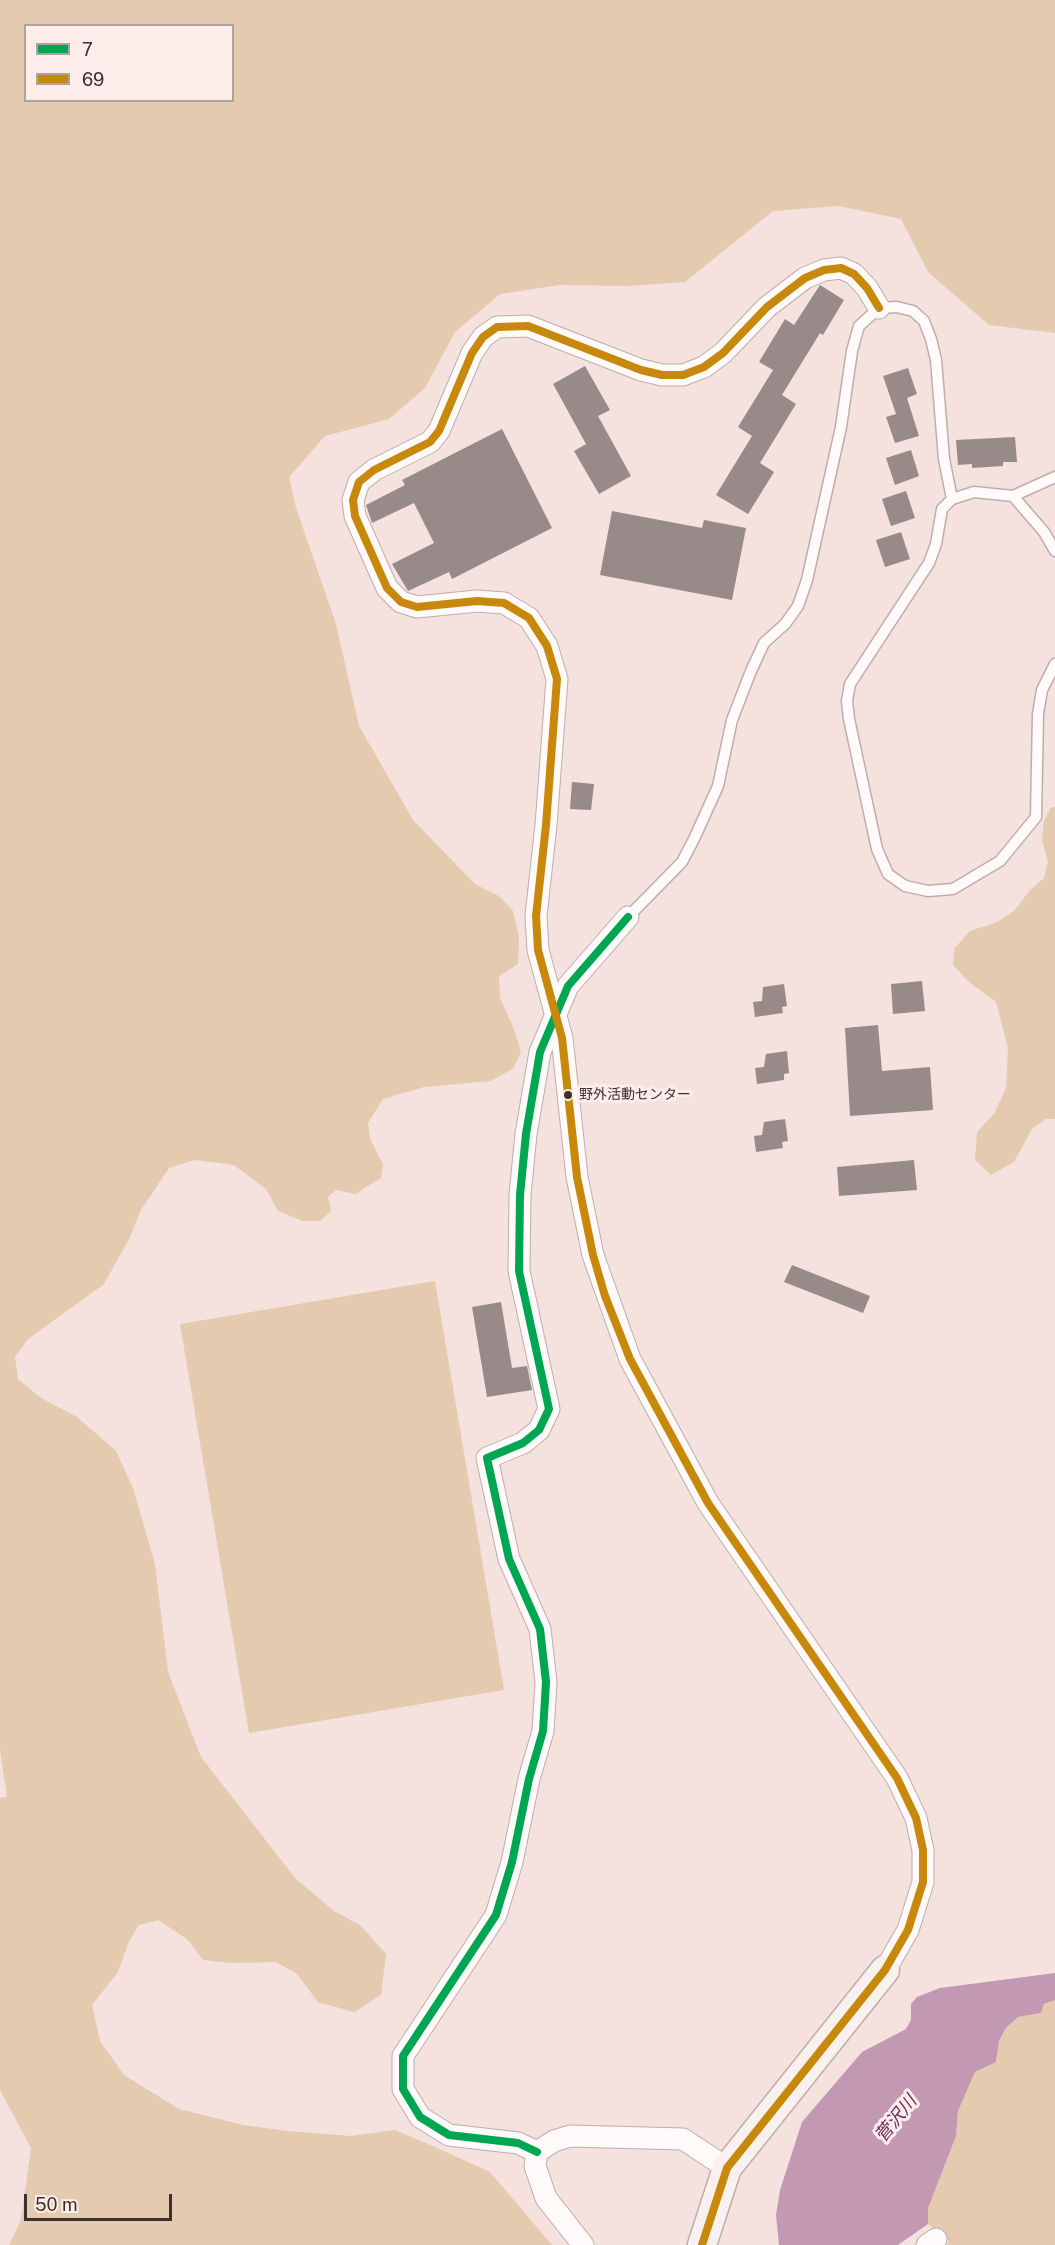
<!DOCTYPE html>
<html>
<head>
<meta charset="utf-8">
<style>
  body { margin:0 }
  #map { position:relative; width:1055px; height:2245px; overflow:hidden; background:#f5e1de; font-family:"Public Sans",sans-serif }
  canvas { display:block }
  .legend { position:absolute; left:24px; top:24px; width:210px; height:78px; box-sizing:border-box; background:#fcedeb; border:2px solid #b0a19f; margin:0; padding:8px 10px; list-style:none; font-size:18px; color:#3d2f2d }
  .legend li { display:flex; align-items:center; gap:12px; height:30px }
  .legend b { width:30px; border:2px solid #b0a19f }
  .scale { position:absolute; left:24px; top:2194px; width:148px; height:27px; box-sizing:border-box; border:3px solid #3d2f2d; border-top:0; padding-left:8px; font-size:18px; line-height:21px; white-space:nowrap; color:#3d2f2d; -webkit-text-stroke:4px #fcedeb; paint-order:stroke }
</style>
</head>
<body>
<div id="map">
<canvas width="1055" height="2245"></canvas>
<ul class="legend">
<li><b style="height:8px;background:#00a651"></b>7</li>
<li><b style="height:8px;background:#c8880b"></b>69</li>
</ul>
<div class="scale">50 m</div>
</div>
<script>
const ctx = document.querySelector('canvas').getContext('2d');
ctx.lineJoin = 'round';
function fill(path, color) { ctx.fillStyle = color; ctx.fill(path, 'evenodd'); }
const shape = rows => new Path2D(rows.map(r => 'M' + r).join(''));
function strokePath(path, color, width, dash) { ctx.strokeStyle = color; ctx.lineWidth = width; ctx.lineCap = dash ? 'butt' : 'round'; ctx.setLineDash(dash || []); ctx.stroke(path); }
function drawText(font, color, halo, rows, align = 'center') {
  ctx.font = font + ' "Public Sans","Noto Sans JP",sans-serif'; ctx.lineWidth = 6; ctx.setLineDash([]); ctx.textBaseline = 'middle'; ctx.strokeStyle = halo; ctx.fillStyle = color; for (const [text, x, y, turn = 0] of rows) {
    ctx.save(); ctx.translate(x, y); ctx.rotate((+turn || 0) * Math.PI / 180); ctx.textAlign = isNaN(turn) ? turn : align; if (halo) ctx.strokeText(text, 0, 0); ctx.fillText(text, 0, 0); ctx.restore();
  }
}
fill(shape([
  [0,0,1055,0,1055,333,989,325,928,272,901,219,839,206,773,211,685,282,629,286,560,285,500,294,455,332,425,388,389,419,325,436,289,477,296,508,336,624,359,726,413,820,475,884,499,896,513,911,519,937,518,964,499,976,500,998,514,1029,521,1052,513,1069,490,1081,424,1087,383,1099,368,1123,370,1139,383,1164,381,1178,355,1194,336,1190,328,1197,331,1211,320,1221,303,1221,278,1211,266,1189,234,1165,195,1160,169,1168,141,1210,129,1239,104,1284,28,1339,15,1357,18,1379,41,1398,77,1417,116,1451,133,1488,155,1564,168,1672,201,1757,295,1878,334,1911,360,1925,386,1954,381,1995,354,2012,318,2002,297,1974,276,1962,231,1963,203,1960,187,1939,158,1920,139,1925,129,1941,118,1972,92,2005,100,2041,124,2075,179,2109,243,2125,288,2131,351,2136,395,2130,435,2147,490,2172,552,2245,9,2245,21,2220,31,2148,0,2090,0,1798,7,1797,0,1750],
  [26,26,232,26,232,100,26,100],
  [1051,807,1055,807,1055,1119,1046,1119,1032,1129,1014,1162,991,1175,975,1160,977,1132,994,1114,1006,1088,1008,1048,996,1002,969,982,953,965,954,949,970,931,997,922,1014,911,1030,890,1044,878,1048,862,1042,840,1044,821],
  [435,1281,504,1690,249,1733,180,1324],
  [1055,2000,1055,2245,947,2245,949,2241,928,2224,927,2208,956,2136,958,2111,975,2072,996,2062,999,2041,1006,2028,1018,2017,1041,2013,1044,2004]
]), '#e4caae');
fill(shape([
  [1055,1973,1055,2000,1044,2004,1041,2013,1018,2017,1006,2028,999,2041,996,2062,975,2072,958,2111,956,2136,928,2208,928,2224,898,2245,779,2245,776,2215,780,2190,802,2122,862,2052,906,2029,911,2020,911,2004,917,1997,940,1988]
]), '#c398b3');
fill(shape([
  [820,285,844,300,823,335,820,333,782,395,796,404,760,463,774,472,748,514,716,495,752,436,738,427,773,370,759,362,785,319,794,325],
  [585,366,610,410,598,416,631,476,599,494,574,451,586,444,553,384],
  [908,368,917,394,907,398,919,436,895,443,886,417,896,414,883,376],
  [502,429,552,528,452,579,449,572,408,591,392,564,434,543,414,503,372,523,366,505,405,485,402,480],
  [1015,437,1017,462,1003,462,1003,466,972,468,972,464,958,465,956,440],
  [911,450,919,476,895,485,886,458],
  [906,491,915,518,891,526,882,499],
  [612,511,702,528,704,520,746,528,732,600,600,575],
  [901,532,910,559,885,567,876,540],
  [572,782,594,784,591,810,570,809],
  [922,981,925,1011,893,1014,891,984],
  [784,984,787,1006,782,1007,783,1013,755,1017,753,1002,762,1001,763,987],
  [878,1025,882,1071,930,1067,933,1110,850,1116,845,1028],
  [787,1051,789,1073,784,1074,784,1080,757,1084,755,1068,764,1067,766,1054],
  [785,1119,788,1141,782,1142,783,1148,756,1152,754,1136,762,1135,764,1122],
  [914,1160,917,1190,839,1196,837,1167],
  [792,1265,870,1296,863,1313,784,1282],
  [501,1302,512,1368,527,1366,532,1390,487,1397,472,1307]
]), '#998a8a');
const lane = shape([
  [1013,496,1055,477],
  [1055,551,1044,532,1013,496,974,492,952,499,942,509,936,544,929,563,850,684,847,701,849,719,877,849,888,874,905,886,928,891,953,889,1000,861,1036,817,1038,714,1042,690,1055,664],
  [628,917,682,862,694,839,718,786,732,720,751,671,764,643,785,624,798,606,807,580,841,427,852,351,859,326,879,308,897,307,913,311,924,321,931,339,936,360,944,459,952,499]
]);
const street = shape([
  [879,308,867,288,854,274,841,268,824,270,805,278,767,307,723,353,704,367,683,375,662,375,641,370,528,326,497,327,483,337,472,353,439,431,430,442,374,470,359,482,353,500,355,516,387,588,401,602,417,607,477,601,504,603,529,618,547,646,557,679,546,825,536,916,538,950,562,1038,577,1177,593,1255,630,1359,708,1503,897,1778,916,1818,923,1850,923,1882,908,1930,885,1970],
  [537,2152,518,2143,449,2135,420,2117,403,2089,403,2056,496,1915,512,1862,529,1779,543,1731,546,1682,540,1629,509,1559,487,1458,523,1443,539,1430,549,1409,519,1271,520,1195,526,1134,540,1052,568,986,628,917],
  [537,2152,554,2141,570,2136,683,2139,727,2168],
  [537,2152,535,2166,546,2198,583,2245],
  [927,2245,936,2239]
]);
const secondary = shape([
  [702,2245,727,2168,885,1970]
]);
strokePath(lane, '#bdaeab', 13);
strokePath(street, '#bdaeab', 23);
strokePath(secondary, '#bdaeab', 31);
strokePath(lane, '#fefafa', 10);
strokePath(street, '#fefafa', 21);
strokePath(secondary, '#f8f1ef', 28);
strokePath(shape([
  [537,2152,518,2143,449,2135,420,2117,403,2089,403,2056,496,1915,512,1862,529,1779,543,1731,546,1682,540,1629,509,1559,487,1458,523,1443,539,1430,549,1409,519,1271,520,1195,526,1134,540,1052,568,986,628,917]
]), '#00a651', 8);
strokePath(shape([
  [702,2245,727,2168,885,1970,908,1930,923,1882,923,1850,916,1818,897,1778,708,1503,630,1359,605,1296,593,1255,577,1177,562,1038,538,950,536,916,546,825,557,679,547,646,529,618,504,603,477,601,417,607,401,602,387,588,355,516,353,500,359,482,374,470,430,442,439,431,472,353,483,337,497,327,528,326,641,370,662,375,683,375,704,367,723,353,767,307,805,278,824,270,841,268,854,274,867,288,879,308]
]), '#c8880b', 8);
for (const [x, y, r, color] of [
  [568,1095,5,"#3d2f2d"]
]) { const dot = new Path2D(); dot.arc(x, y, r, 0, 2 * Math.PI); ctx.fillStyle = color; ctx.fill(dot); strokePath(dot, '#fcedeb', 2); }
drawText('14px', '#3d2f2d', '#fcedeb', [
  ["野外活動センター",579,1095]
], 'left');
drawText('italic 18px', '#6b2b5e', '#fcedeb', [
  ["菅沢川",896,2119,-51]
]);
</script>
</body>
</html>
